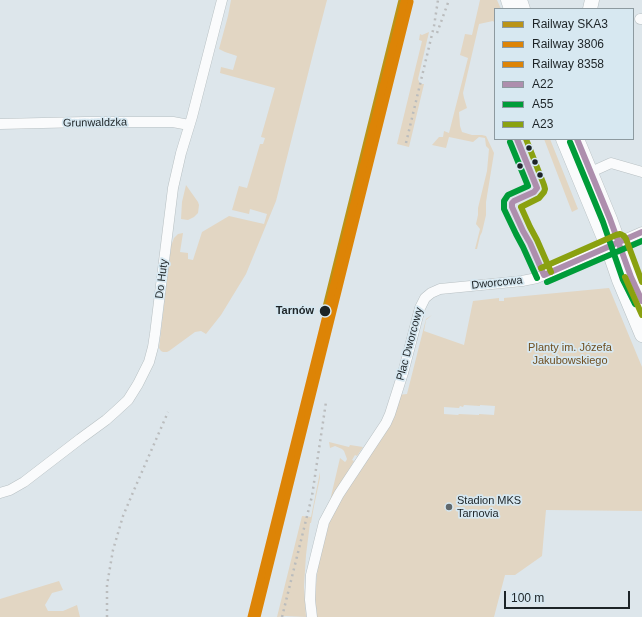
<!DOCTYPE html>
<html>
<head>
<meta charset="utf-8">
<style>
  body { margin:0 }
  #map { position:relative; width:642px; height:617px; overflow:hidden; background:#dde6eb; font-family:Arial,sans-serif }
  canvas { display:block }
  .legend { position:absolute; left:494px; top:8px; width:140px; height:132px; box-sizing:border-box; background:#d7e8f1; border:1px solid #8d9aa0; margin:0; padding:5px 7px; list-style:none; font-size:12px; color:#1d2427 }
  .legend li { display:flex; align-items:center; gap:8px; height:20px }
  .legend b { width:20px; border:1px solid #8d9aa0 }
  .scale { position:absolute; left:504px; top:591px; width:126px; height:18px; box-sizing:border-box; border:2px solid #1d2427; border-top:0; padding-left:5px; font-size:12px; line-height:14px; white-space:nowrap; color:#1d2427; -webkit-text-stroke:3px #d7e8f1; paint-order:stroke }
</style>
</head>
<body>
<div id="map">
<canvas width="642" height="617"></canvas>
<ul class="legend">
<li><b style="height:5px;background:#ba9317"></b>Railway SKA3</li>
<li><b style="height:5px;background:#dd8406"></b>Railway 3806</li>
<li><b style="height:5px;background:#dd8406"></b>Railway 8358</li>
<li><b style="height:5px;background:#ad8ead"></b>A22</li>
<li><b style="height:5px;background:#009c39"></b>A55</li>
<li><b style="height:5px;background:#8aa110"></b>A23</li>
</ul>
<div class="scale">100 m</div>
</div>
<script>
const ctx = document.querySelector('canvas').getContext('2d');
ctx.lineJoin = 'round';
function fill(path, color) { ctx.fillStyle = color; ctx.fill(path, 'evenodd'); }
const shape = rows => new Path2D(rows.map(r => 'M' + r).join(''));
function strokePath(path, color, width, dash) { ctx.strokeStyle = color; ctx.lineWidth = width; ctx.lineCap = dash ? 'butt' : 'round'; ctx.setLineDash(dash || []); ctx.stroke(path); }
function drawText(font, color, halo, rows, align = 'center') {
  ctx.font = font + ' Arial,sans-serif'; ctx.lineWidth = 3.5; ctx.setLineDash([]); ctx.textBaseline = 'middle'; ctx.strokeStyle = halo; ctx.fillStyle = color; for (const [text, x, y, turn = 0] of rows) {
    ctx.save(); ctx.translate(x, y); ctx.rotate((+turn || 0) * Math.PI / 180); ctx.textAlign = isNaN(turn) ? turn : align; if (halo) ctx.strokeText(text, 0, 0); ctx.fillText(text, 0, 0); ctx.restore();
  }
}
fill(shape([
  [231,0,327,0,315,46,276,201,246,274,221,315,206,334,201,331,195,332,169,351,167,352,163,352,161,351,159,348,171,246,174,238,178,234,183,233,180,252,188,253,188,259,193,260,202,232,229,216,264,224,267,214,250,209,249,214,232,210,239,186,247,188,260,144,263,144,265,138,261,137,275,88,220,73,221,67,233,70,237,56,225,52,219,49,228,16],
  [480,0,497,0,501,9,495,9,495,23,493,21,479,24,463,93,464,98,467,108,459,112,460,126,462,132,472,135,482,135,486,136,494,153,486,202,486,215,482,232,480,236,477,249,475,249,480,229,476,224,478,215,478,208,487,171,489,149,486,146,485,138,479,137,473,142,449,137,446,148,432,145,439,137,443,137,444,131,449,133,468,58,460,55,465,34,472,35],
  [429,32,418,79,420,84,424,84,409,147,397,144,422,41,419,40,420,34,422,35],
  [544,139,550,139,578,209,572,212],
  [186,185,198,202,199,205,198,213,194,217,188,220,181,219,182,202],
  [609,288,610,290,642,367,642,511,546,510,542,556,515,575,505,575,494,617,317,617,315,595,318,565,332,512,394,418,398,395,407,394,426,319,432,315,426,320,424,331,464,345,473,301,499,298,499,301,504,301,504,298],
  [464,405,480,406,480,405,495,406,494,415,479,414,479,415,459,414,458,415,444,414,444,407,459,408,460,406,463,407],
  [329,442,349,447,350,445,363,447,357,456,355,455,352,460,354,461,329,505,340,458,345,462,346,461,347,459,344,451,342,449,335,446,330,448],
  [320,472,320,478,314,506,311,523,310,523,306,555,304,586,306,617,286,616,277,617,302,516,311,517],
  [59,581,63,590,52,593,45,605,48,611,63,611,77,605,80,617,0,617,0,599]
]), '#e2d6c3');
const street = shape([
  [640,19,642,19],
  [0,124,85,122,173,122,189,125],
  [591,172,611,163,642,172],
  [0,493,10,490,24,482,80,439,106,420,115,412,128,400,138,384,149,362,153,347,155,334,173,188,181,153,192,117,222,0],
  [312,617,310,600,311,575,324,522,339,494,386,423,390,414,403,373,420,308,425,298,431,293,440,289,522,281,537,278,544,275,642,232]
]);
const secondary = shape([
  [508,0,511,9],
  [520,0,523,9],
  [590,9,592,0],
  [563,139,608,248,619,280,642,335],
  [577,139,610,219,631,277,642,301]
]);
strokePath(street, '#b8c0c3', 11);
strokePath(secondary, '#b8c0c3', 15);
strokePath(street, '#fafbfc', 10);
strokePath(secondary, '#fafbfc', 14);
strokePath(shape([
  [437,33,449,0],
  [406,143,434,26,438,0],
  [107,617,107,585,113,550,123,516,134,490,168,412],
  [282,617,312,496,326,402]
]), '#babcbd', 2.5, [2, 4]);
strokePath(shape([
  [517,139,537,188,534,192,514,201,512,203,512,207,523,231,530,243,544,275],
  [577,139,610,219,631,277,642,301],
  [544,275,642,232]
]), '#ad8ead', 6);
strokePath(shape([
  [510,142,528,186,508,195,504,201,504,209,516,234,523,247,537,278],
  [570,142,603,222,623,280,635,304],
  [547,282,642,241]
]), '#009c39', 6);
strokePath(shape([
  [526,139,544,185,545,189,544,192,539,198,521,207,530,227,537,240,551,272],
  [541,268,616,235,620,234,624,236,626,239,642,282],
  [625,277,642,315]
]), '#8aa110', 6);
strokePath(shape([
  [325,311,402,0]
]), '#ba9317', 7);
strokePath(shape([
  [257,617,410,2]
]), '#dd8406', 7);
strokePath(shape([
  [251,617,404,2]
]), '#dd8406', 7);
for (const [x, y, r, color] of [
  [529,148,3.5,"#1d2427"],
  [535,162,3.5,"#1d2427"],
  [520,166,3.5,"#1d2427"],
  [540,175,3.5,"#1d2427"],
  [325,311,6,"#1d2427"],
  [449,507,4,"#60686c"]
]) { const dot = new Path2D(); dot.arc(x, y, r, 0, 2 * Math.PI); ctx.fillStyle = color; ctx.fill(dot); strokePath(dot, '#d7e8f1', 1.5); }
drawText('11px', '#1d2427', '#d7e8f1', [
  ["Grunwaldzka",95,123,-1],
  ["Do Huty",162,279,-83],
  ["Dworcowa",497,283,-6],
  ["Plac Dworcowy",410,344,-75]
]);
drawText('bold 11px', '#1d2427', '#d7e8f1', [
  ["Tarnów",314,311]
], 'right');
drawText('11px', '#6f4f20', '#d7e8f1', [
  ["Planty im. Józefa",570,348],
  ["Jakubowskiego",570,361]
]);
drawText('11px', '#1d2427', '#d7e8f1', [
  ["Stadion MKS",457,501],
  ["Tarnovia",457,514]
], 'left');
</script>
</body>
</html>
